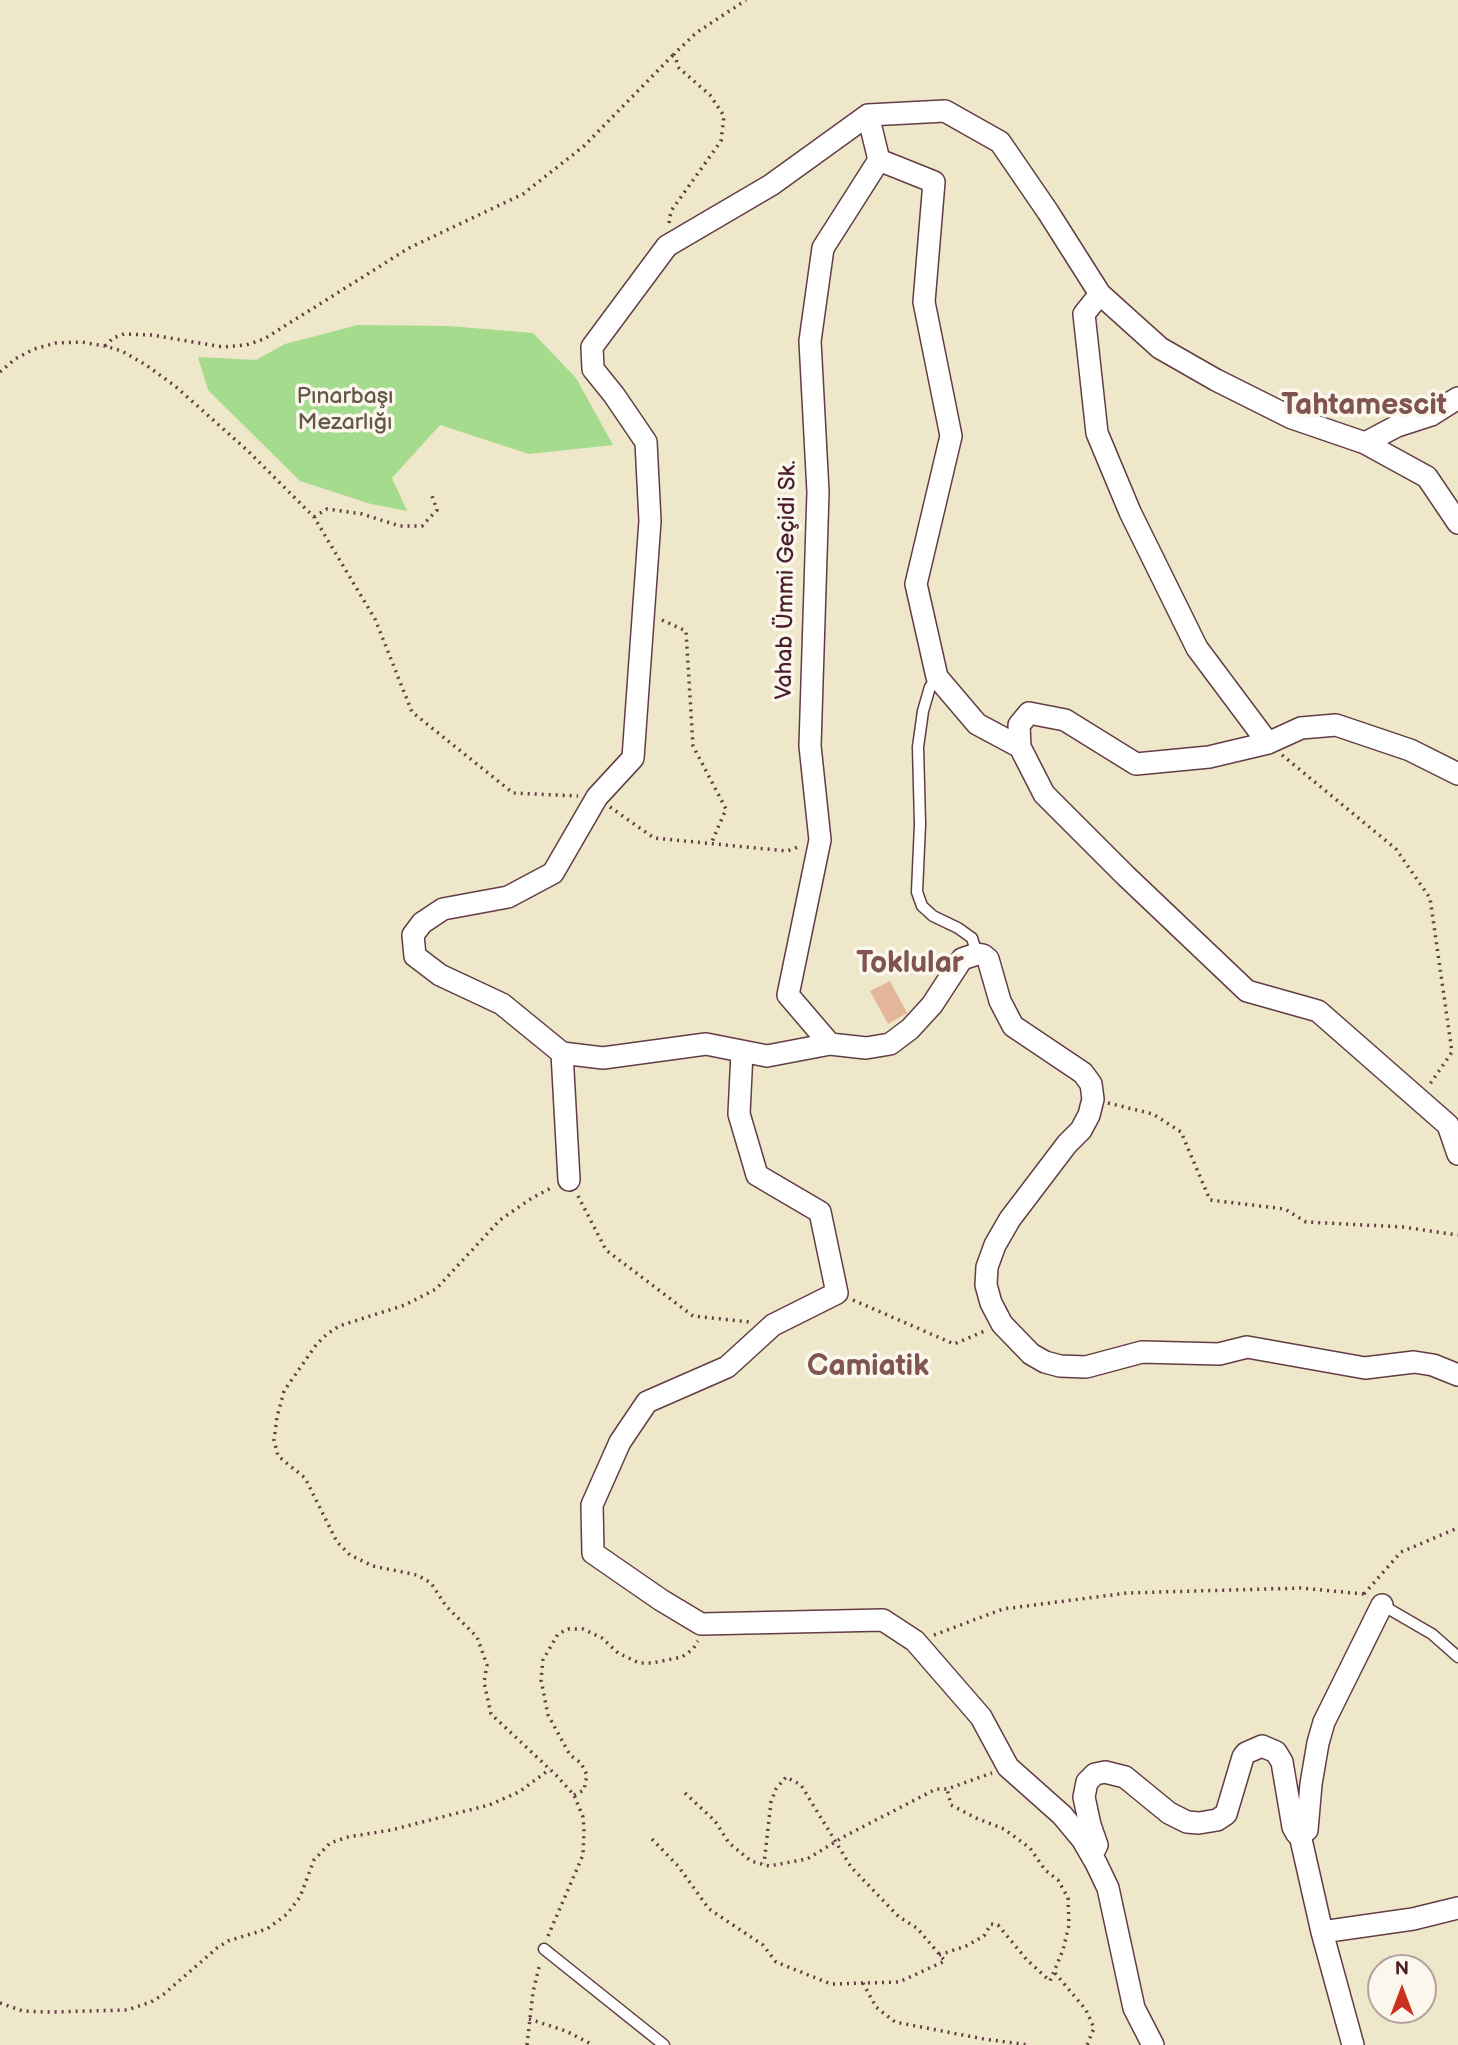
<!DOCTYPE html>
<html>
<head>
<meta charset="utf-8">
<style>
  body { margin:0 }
  #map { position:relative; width:1458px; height:2045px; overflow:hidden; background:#eee7ca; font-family:"Balsamiq Sans",sans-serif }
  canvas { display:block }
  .north { position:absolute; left:1367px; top:1954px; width:70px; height:70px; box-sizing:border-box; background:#fbf7ec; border:2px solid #b4a19f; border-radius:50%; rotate:0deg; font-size:19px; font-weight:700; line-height:28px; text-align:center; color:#4a1f2b }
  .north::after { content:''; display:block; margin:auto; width:24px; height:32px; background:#c8321e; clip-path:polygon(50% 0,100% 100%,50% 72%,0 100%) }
</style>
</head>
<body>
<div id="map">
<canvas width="1458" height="2045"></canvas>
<div class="north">N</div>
</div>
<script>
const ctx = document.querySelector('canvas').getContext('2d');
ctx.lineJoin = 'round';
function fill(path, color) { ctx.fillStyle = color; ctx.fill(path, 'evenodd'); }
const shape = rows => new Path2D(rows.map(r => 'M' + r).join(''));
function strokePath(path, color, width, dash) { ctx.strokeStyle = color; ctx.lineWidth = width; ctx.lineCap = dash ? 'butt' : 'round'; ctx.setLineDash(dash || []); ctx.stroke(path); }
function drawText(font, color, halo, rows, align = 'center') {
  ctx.font = font + ' "Balsamiq Sans",sans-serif'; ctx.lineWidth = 7; ctx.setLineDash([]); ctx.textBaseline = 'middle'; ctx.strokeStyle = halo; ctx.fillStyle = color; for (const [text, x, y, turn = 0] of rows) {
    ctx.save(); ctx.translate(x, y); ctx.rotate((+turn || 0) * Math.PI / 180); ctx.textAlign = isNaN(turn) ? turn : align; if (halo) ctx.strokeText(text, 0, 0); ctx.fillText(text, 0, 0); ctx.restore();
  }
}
fill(shape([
  [358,325,449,326,533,333,576,378,613,445,529,454,440,425,392,478,407,511,371,504,300,481,208,390,198,357,256,360,285,344]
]), '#a4db8d');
fill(shape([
  [890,981,907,1013,888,1024,870,991]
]), '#e4b79b');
const lane = shape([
  [937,677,930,687,923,711,918,747,920,824,917,892,922,906,933,916,958,928,972,938,977,954],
  [1382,1605,1432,1634,1458,1657],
  [544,1949,664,2045]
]);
const street = shape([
  [879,160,934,182,924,302,951,436,916,584,937,677,977,724,1020,747],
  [1100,294,1084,314,1097,433,1130,512,1197,648,1268,743],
  [1365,443,1397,426,1431,415,1458,398],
  [1458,523,1427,477,1365,443,1292,418,1216,380,1160,348,1100,294,1048,212,1000,142,945,111,868,115,771,185,667,246,592,347,593,369,614,395,646,442,650,521,633,758,597,797,553,873,508,897,443,909,422,923,413,935,415,956,440,975,502,1004,562,1053,603,1058,706,1044,767,1056,830,1044,866,1048,890,1044,910,1029,932,1005,962,959,977,954,983,955,988,959,1000,1001,1013,1026,1083,1073,1091,1084,1093,1099,1089,1115,1081,1130,1067,1144,1010,1219,995,1245,987,1267,986,1285,991,1303,1002,1324,1031,1354,1045,1362,1060,1366,1086,1367,1142,1352,1219,1354,1247,1347,1365,1368,1414,1362,1433,1365,1458,1375],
  [1458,774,1410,750,1336,725,1301,728,1268,743,1209,757,1136,764,1065,720,1029,713,1019,725,1020,747,1044,794,1126,876,1247,991,1318,1011,1448,1125,1458,1154],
  [830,1044,788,995,820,840,810,746,818,492,810,341,823,248,879,160,868,115],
  [742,1052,739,1114,757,1175,820,1212,837,1293,773,1325,727,1367,647,1402,620,1442,592,1505,593,1553,661,1600,701,1624,883,1620,915,1641,981,1717,1008,1767,1062,1815,1082,1839,1096,1863,1108,1888,1134,2008,1153,2045],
  [562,1053,569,1180],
  [1300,1835,1307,1830,1311,1784,1318,1743,1324,1722,1382,1605],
  [1094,1851,1097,1845,1090,1825,1084,1797,1087,1782,1095,1774,1105,1772,1125,1777,1169,1813,1187,1822,1199,1823,1217,1820,1226,1814,1243,1757,1246,1753,1262,1746,1276,1752,1282,1762,1293,1827,1297,1834,1300,1835,1322,1932,1353,2045],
  [1322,1932,1413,1919,1458,1908]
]);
strokePath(lane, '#633d43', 13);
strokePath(street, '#633d43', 24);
strokePath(shape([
  [669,223,671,211,721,141,724,116,710,95,679,68,674,54,696,33,746,0],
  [105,346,113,338,124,334,152,335,223,347,246,345,264,339,409,248,523,194,584,146,674,54],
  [0,372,15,359,34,349,56,343,81,342,105,346,122,351,146,365,175,386,248,451,314,517,375,619,412,712,513,793,578,796],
  [314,517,327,509,362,514,400,526,422,526,437,510,431,493],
  [662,620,686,631,693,746,726,809,711,844],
  [1282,755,1396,849,1430,898,1452,1052,1430,1084],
  [610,807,654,838,787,851,801,846],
  [1108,1103,1153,1114,1181,1132,1210,1200,1285,1209,1306,1222,1403,1227,1458,1235],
  [578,1196,606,1250,693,1316,750,1322],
  [853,1300,954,1344,987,1330],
  [1364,1594,1401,1552,1458,1528],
  [934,1635,1003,1609,1127,1593,1301,1588,1364,1594,1368,1597],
  [685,1793,715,1821,729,1843,751,1861,769,1866,807,1859,845,1836,936,1789,947,1789,992,1773],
  [574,1795,584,1790,587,1775,581,1763,570,1755,548,1715,541,1680,543,1660,558,1634,568,1629,583,1629,602,1638,618,1653,639,1663,652,1663,682,1657,693,1649,698,1641],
  [652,1839,678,1866,709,1909,763,1945,776,1962,831,1984,899,1982,945,1961,917,1928,899,1917,851,1867,801,1785,786,1777,776,1789,771,1802,764,1864],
  [548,1936,583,1855,584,1829,583,1817,574,1795,556,1775,491,1714,484,1682,487,1665,477,1637,446,1606,431,1583,417,1575,373,1566,350,1555,337,1542,305,1478,278,1456,274,1440,277,1417,284,1391,316,1345,326,1335,339,1326,405,1305,436,1289,500,1220,532,1198,553,1187],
  [939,1955,966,1946,984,1936,991,1924,998,1925,1027,1960,1050,1981,1063,1950,1069,1925,1068,1898,1058,1880,1045,1870,1030,1848,1004,1829,976,1818,951,1805,947,1789],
  [1055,1973,1086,2010,1094,2028,1087,2045],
  [863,1983,876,2007,895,2022,984,2039,1029,2045],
  [0,2003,23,2011,51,2012,127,2010,151,2002,164,1994,217,1948,228,1941,267,1929,287,1914,300,1897,314,1860,330,1843,348,1837,391,1830,489,1805,519,1792,550,1769],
  [529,2019,566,2031,593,2045],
  [527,2045,533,1992,540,1963]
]), '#633d43', 3.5, [2, 5]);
strokePath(lane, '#fff', 10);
strokePath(street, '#fff', 21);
drawText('23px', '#655748', '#fbf7ec', [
  ["Pınarbaşı",345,397],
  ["Mezarlığı",345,423]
]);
drawText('23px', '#4a1f2b', '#fbf7ec', [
  ["Vahab Ümmi Geçidi Sk.",787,580,-89]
]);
drawText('bold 30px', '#805452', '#fbf7ec', [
  ["Tahtamescit",1364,406],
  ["Toklular",910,964],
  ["Camiatik",868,1367]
]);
</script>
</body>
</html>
